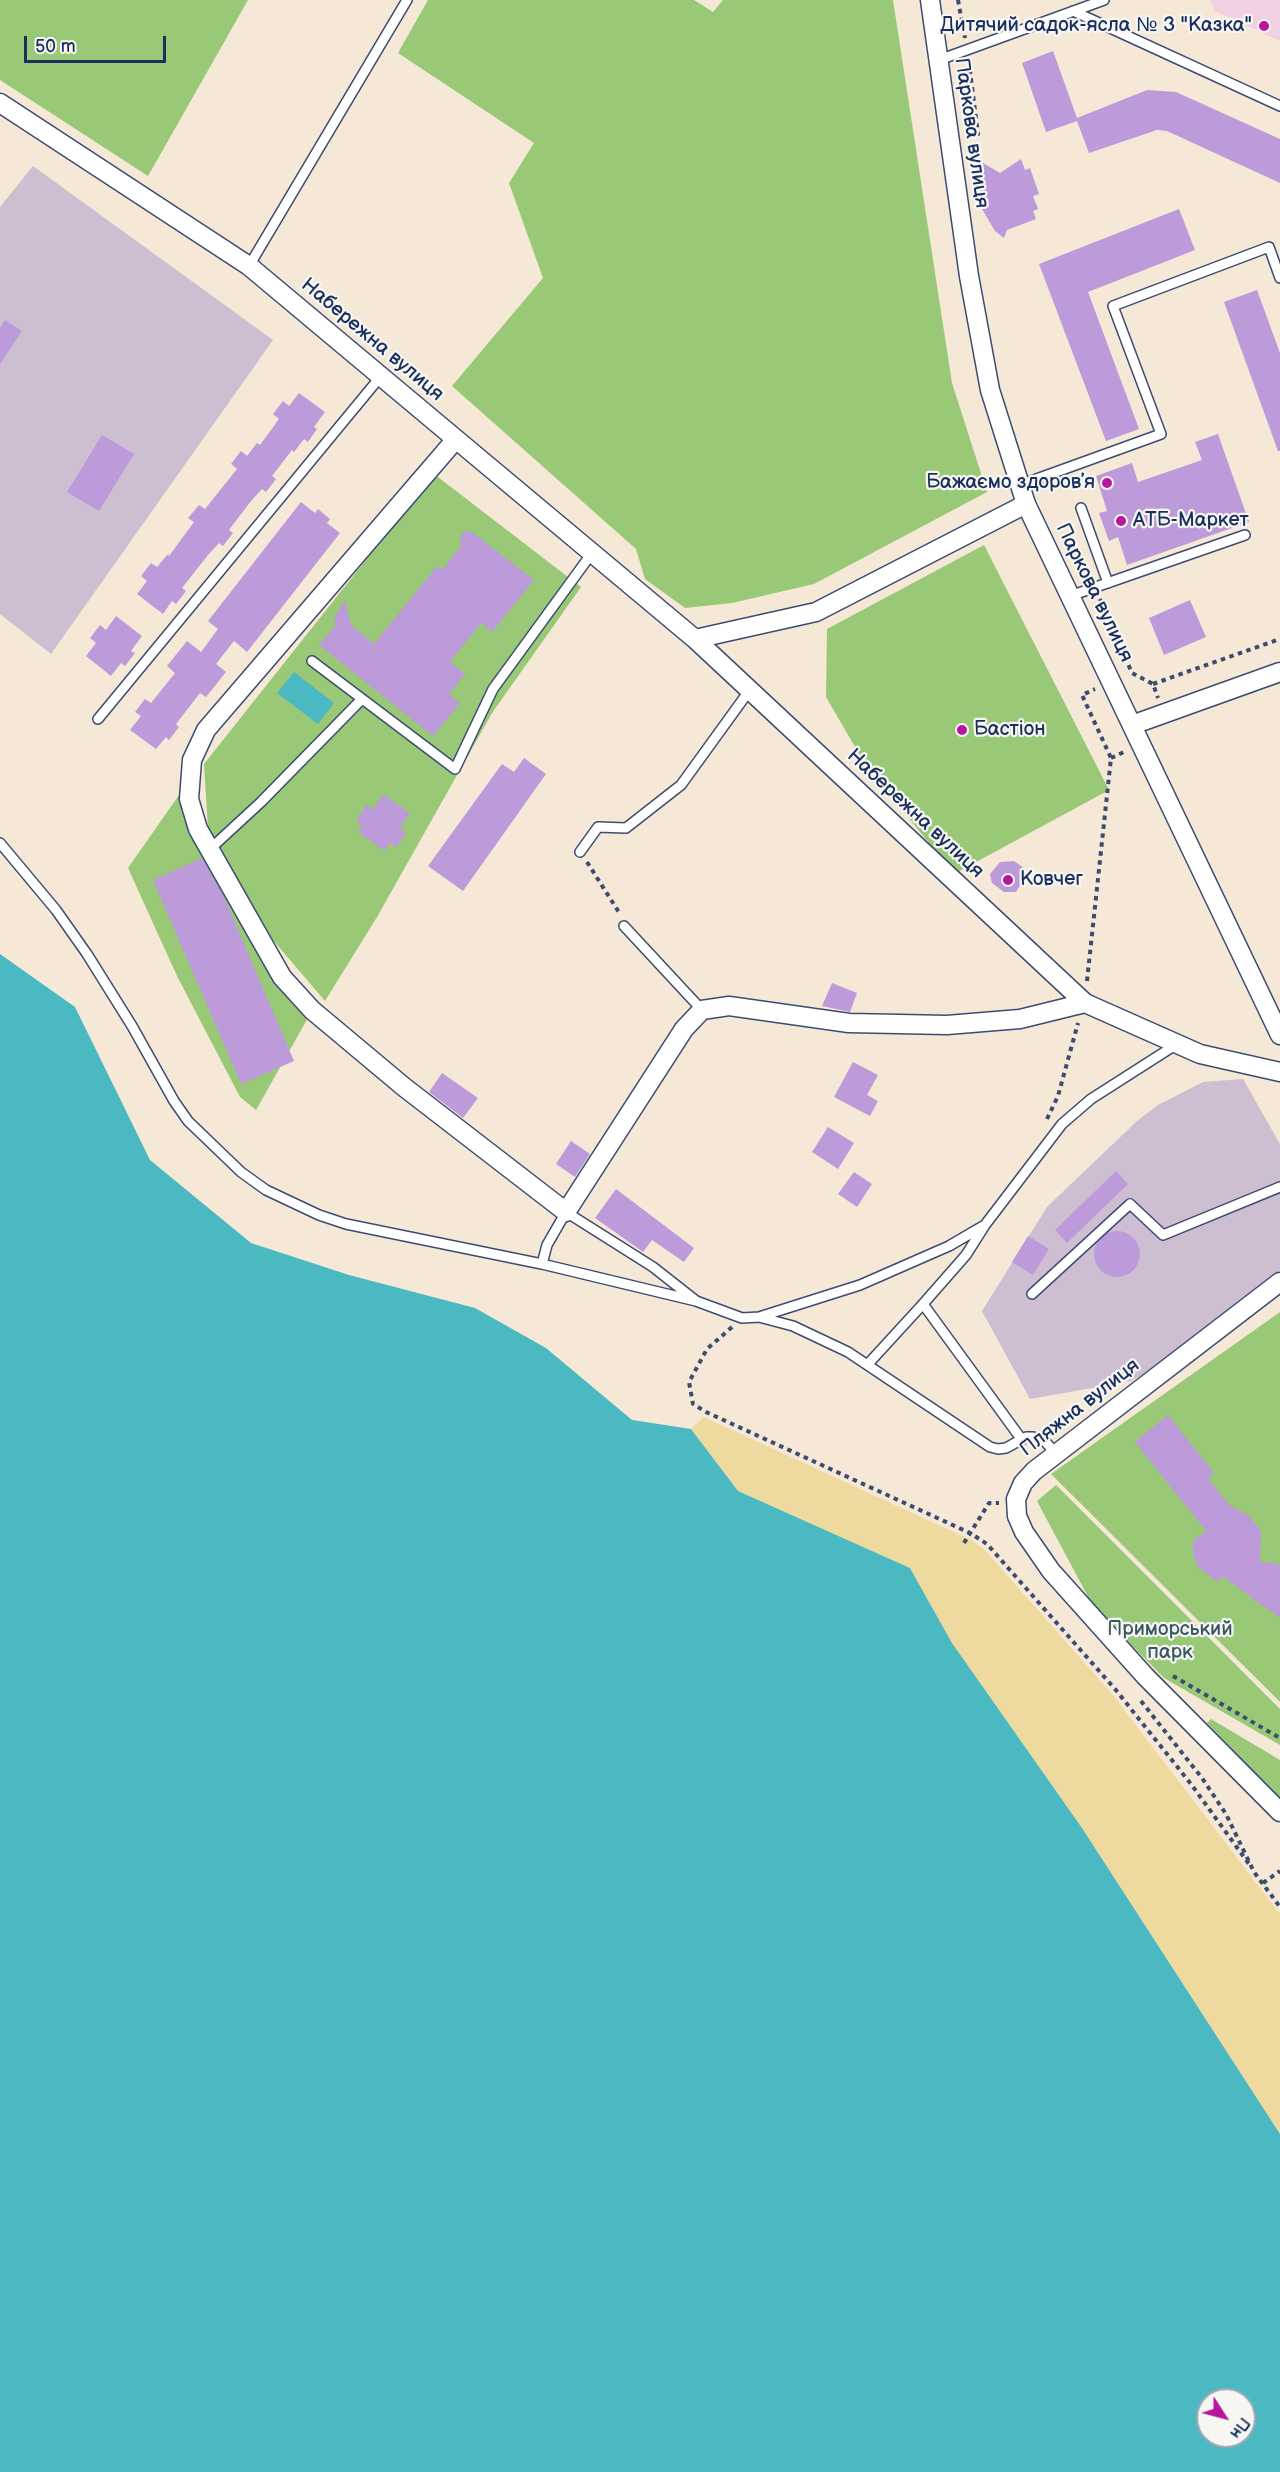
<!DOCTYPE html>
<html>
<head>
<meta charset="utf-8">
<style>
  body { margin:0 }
  #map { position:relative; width:1280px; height:2472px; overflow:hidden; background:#f5e8d7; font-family:"Balsamiq Sans",sans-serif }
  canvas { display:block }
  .north { position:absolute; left:1196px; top:2388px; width:60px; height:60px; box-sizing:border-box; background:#f6f6f2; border:2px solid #9ea6b7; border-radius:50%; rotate:126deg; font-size:16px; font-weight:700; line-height:24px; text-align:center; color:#1b2f5e }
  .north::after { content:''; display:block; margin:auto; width:21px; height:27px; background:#b5179e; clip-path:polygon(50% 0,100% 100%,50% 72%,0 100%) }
  .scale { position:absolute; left:24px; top:36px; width:142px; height:27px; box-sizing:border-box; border:3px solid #1b2f5e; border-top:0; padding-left:8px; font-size:18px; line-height:21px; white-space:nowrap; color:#1b2f5e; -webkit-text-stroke:4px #f6f6f2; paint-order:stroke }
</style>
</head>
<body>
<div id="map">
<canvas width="1280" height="2472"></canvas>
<div class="north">Пн</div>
<div class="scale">50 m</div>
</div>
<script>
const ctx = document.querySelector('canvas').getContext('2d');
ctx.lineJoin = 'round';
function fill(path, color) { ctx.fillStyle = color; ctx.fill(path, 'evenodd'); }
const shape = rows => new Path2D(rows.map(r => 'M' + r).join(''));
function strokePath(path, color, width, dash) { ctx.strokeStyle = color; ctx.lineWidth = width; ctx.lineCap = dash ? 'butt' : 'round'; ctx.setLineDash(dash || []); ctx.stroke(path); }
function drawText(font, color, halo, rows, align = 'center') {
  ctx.font = font + ' "Balsamiq Sans",sans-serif'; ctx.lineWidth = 4.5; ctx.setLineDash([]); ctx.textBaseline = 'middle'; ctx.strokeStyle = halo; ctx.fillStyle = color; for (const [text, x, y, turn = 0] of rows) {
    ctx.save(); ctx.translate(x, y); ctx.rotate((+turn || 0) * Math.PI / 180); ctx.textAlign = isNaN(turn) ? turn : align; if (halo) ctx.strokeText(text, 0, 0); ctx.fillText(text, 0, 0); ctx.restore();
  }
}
fill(shape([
  [1210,0,1280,0,1280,41,1215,11]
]), '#f1d0e3');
fill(shape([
  [33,166,273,340,51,654,0,614,0,207],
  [1243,1079,1280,1144,1280,1270,1153,1369,1131,1381,1030,1399,982,1311,1047,1207,1137,1121,1158,1105,1203,1082]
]), '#cebed1');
fill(shape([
  [0,0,248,0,148,176,0,80],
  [428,0,694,0,713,12,723,0,893,0,952,383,987,492,814,584,732,603,685,608,645,579,636,549,452,386,543,278,509,183,534,143,398,53],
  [434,474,581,587,492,713,377,917,325,1001,273,940,208,828,204,764],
  [984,545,1109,790,954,874,865,764,826,697,827,629],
  [179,795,224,892,309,1016,256,1110,240,1097,177,976,128,868],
  [1280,1312,1280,1702,1051,1474],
  [1056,1485,1280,1709,1280,1745,1164,1678,1093,1606,1037,1501],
  [1211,1719,1280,1760,1280,1799,1207,1723]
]), '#99c877');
fill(shape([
  [704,1417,971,1540,984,1549,1112,1694,1280,1914,1280,2134,1082,1828,952,1643,910,1568,738,1491,691,1429]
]), '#eeda9e');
fill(shape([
  [294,672,334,703,318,724,277,693],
  [0,954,75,1007,150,1160,251,1243,349,1275,475,1308,546,1348,632,1420,691,1429,738,1491,910,1568,952,1643,1082,1828,1280,2134,1280,2472,0,2472],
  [1208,2400,1244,2400,1244,2436,1208,2436]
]), '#4bb9c2');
fill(shape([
  [1053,51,1077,118,1147,90,1176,92,1280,139,1280,183,1167,131,1157,130,1089,153,1077,121,1046,132,1022,63],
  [1021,159,1025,170,1030,168,1039,194,1033,196,1038,209,1033,211,1036,219,1007,230,1004,238,995,231,982,209,980,191,983,163,1000,173],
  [1179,209,1195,250,1088,292,1139,429,1106,441,1039,264],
  [1257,290,1280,353,1280,451,1278,451,1224,302],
  [5,320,22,331,0,364,0,328],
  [299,393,325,412,314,427,317,429,308,442,304,439,294,452,292,450,272,476,276,479,266,492,262,489,251,501,229,530,233,533,223,546,219,543,208,555,182,588,186,591,176,604,172,601,163,614,137,594,147,581,141,576,151,563,157,567,168,554,169,556,194,522,188,518,199,505,205,509,237,469,231,464,241,451,247,456,257,443,260,445,279,419,273,414,283,401,289,406],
  [1218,434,1249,522,1127,565,1118,537,1109,541,1099,513,1107,511,1096,476,1132,463,1138,482,1202,460,1195,442],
  [102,435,134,454,99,511,67,492],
  [301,502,315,513,318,509,330,519,327,523,340,533,247,652,234,641,216,664,226,672,206,697,200,693,176,724,179,727,169,740,166,737,156,749,130,730,141,716,135,712,145,699,151,703,175,673,167,666,187,641,201,652,218,629,208,621],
  [465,531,472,532,534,580,492,632,481,623,450,662,465,674,449,694,460,703,433,736,319,645,336,625,334,617,345,601,351,625,374,644,437,566,442,570,461,546,460,536],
  [1190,600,1206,637,1164,655,1149,618],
  [116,616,142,636,131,651,135,653,125,666,121,663,111,676,86,656,96,643,90,638,100,625,106,630],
  [524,758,546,774,463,891,428,866,502,764,514,772],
  [383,794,410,813,400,828,406,832,396,848,390,843,385,851,358,832,362,825,356,821,366,805,373,809],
  [202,858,224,897,294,1061,241,1084,153,880],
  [1014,861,1024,868,1025,877,1016,892,1004,892,992,883,990,874,1000,862],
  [832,983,857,993,850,1012,822,1006],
  [853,1062,878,1075,867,1095,878,1101,870,1116,834,1097],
  [442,1073,478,1098,463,1118,429,1092],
  [828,1127,854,1143,838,1169,812,1152],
  [571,1141,590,1154,575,1177,556,1164],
  [1116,1171,1128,1184,1067,1243,1055,1230],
  [854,1172,872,1184,857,1207,838,1194],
  [616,1189,694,1248,684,1262,652,1240,643,1252,595,1218],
  '1094 1254a23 23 0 1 1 46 0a23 23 0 1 1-46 0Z',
  [1028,1236,1049,1249,1033,1275,1012,1262],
  [1168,1415,1214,1473,1208,1478,1229,1505,1248,1515,1261,1531,1260,1562,1275,1563,1280,1566,1280,1618,1222,1576,1218,1582,1198,1567,1193,1553,1193,1541,1206,1531,1135,1442]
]), '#bd9bda');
const lane = shape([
  [1073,11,1280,106],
  [939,60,1104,0],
  [249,266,407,0],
  [1020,485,1161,434,1113,306,1269,247,1280,278],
  [1081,508,1108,583],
  [1070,596,1245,535],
  [312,661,455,769,493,689,592,553],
  [98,719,381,376],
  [0,843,56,910,87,954,132,1026,174,1101,188,1121,241,1172,266,1190,319,1215,346,1224,542,1264,696,1301,742,1318,759,1317,860,1285,949,1246,985,1225],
  [209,850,261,802,362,699],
  [580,852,598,827,626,828,681,785,749,691],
  [624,926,702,1010],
  [542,1264,547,1245,566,1212,653,1267,695,1300],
  [1032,1294,1130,1204,1163,1235,1280,1187],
  [759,1317,793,1326,848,1352,990,1447,998,1449,1006,1448,1026,1437,1033,1437,1044,1440,1055,1453],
  [868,1364,923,1304],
  [1022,1440,923,1304,966,1255,985,1225,1062,1124,1091,1099,1177,1044]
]);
const street = shape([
  [930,0,969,276,990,390,1026,504,1280,1035],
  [0,103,249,266,695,639,1085,1003,1200,1054,1280,1072],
  [456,439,206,730,192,760,189,799,198,829,282,977,312,1010,404,1087,566,1212,684,1029,702,1010,729,1006,849,1023,947,1025,1020,1019,1085,1003],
  [695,639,816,612,1026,504],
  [1132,725,1280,672],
  [1280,1282,1034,1471,1023,1483,1016,1499,1017,1516,1024,1532,1051,1571,1145,1676,1280,1812]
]);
strokePath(lane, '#3c4b70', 12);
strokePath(street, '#3c4b70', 21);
strokePath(shape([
  [958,0,965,38],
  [967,137,978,134,969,63],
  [1100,599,1132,673,1153,684,1158,698],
  [1153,684,1280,639],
  [1111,758,1126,751],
  [587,862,620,914],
  [1087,981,1111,758,1082,695,1095,689],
  [1047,1119,1058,1096,1078,1023],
  [732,1327,707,1349,689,1382,693,1404,706,1412,970,1533,987,1544,1115,1689,1191,1784,1249,1864],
  [964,1543,989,1503,999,1503],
  [1173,1676,1280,1738],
  [1141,1701,1202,1778,1226,1814,1254,1872,1280,1907],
  [1263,1883,1280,1871]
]), '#3c4b70', 4, [4.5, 4.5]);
strokePath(lane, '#fff', 9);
strokePath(street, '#fff', 18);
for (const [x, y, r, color] of [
  [1264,26,6,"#b5179e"],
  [1107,483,6,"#b5179e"],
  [1121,521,6,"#b5179e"],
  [962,730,6,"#b5179e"],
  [1008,880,6,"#b5179e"]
]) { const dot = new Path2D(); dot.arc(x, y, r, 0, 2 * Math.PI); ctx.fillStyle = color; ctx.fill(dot); strokePath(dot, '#f6f6f2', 2); }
drawText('20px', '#1b2f5e', '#f6f6f2', [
  ["Дитячий садок-ясла № 3 \"Казка\"",1252,26,"right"],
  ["Бажаємо здоровʼя",1095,483,"right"],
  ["АТБ-Маркет",1133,521],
  ["Бастіон",974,730],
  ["Ковчег",1020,880]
], 'left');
drawText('20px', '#1b2f5e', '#f6f6f2', [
  ["Паркова вулиця",971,133,82],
  ["Набережна вулиця",372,340,40],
  ["Паркова вулиця",1094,593,64],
  ["Набережна вулиця",915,814,43],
  ["Пляжна вулиця",1080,1408,-38]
]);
drawText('20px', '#3a5564', '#f6f6f2', [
  ["Приморський",1170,1630],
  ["парк",1170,1653]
]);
</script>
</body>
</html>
